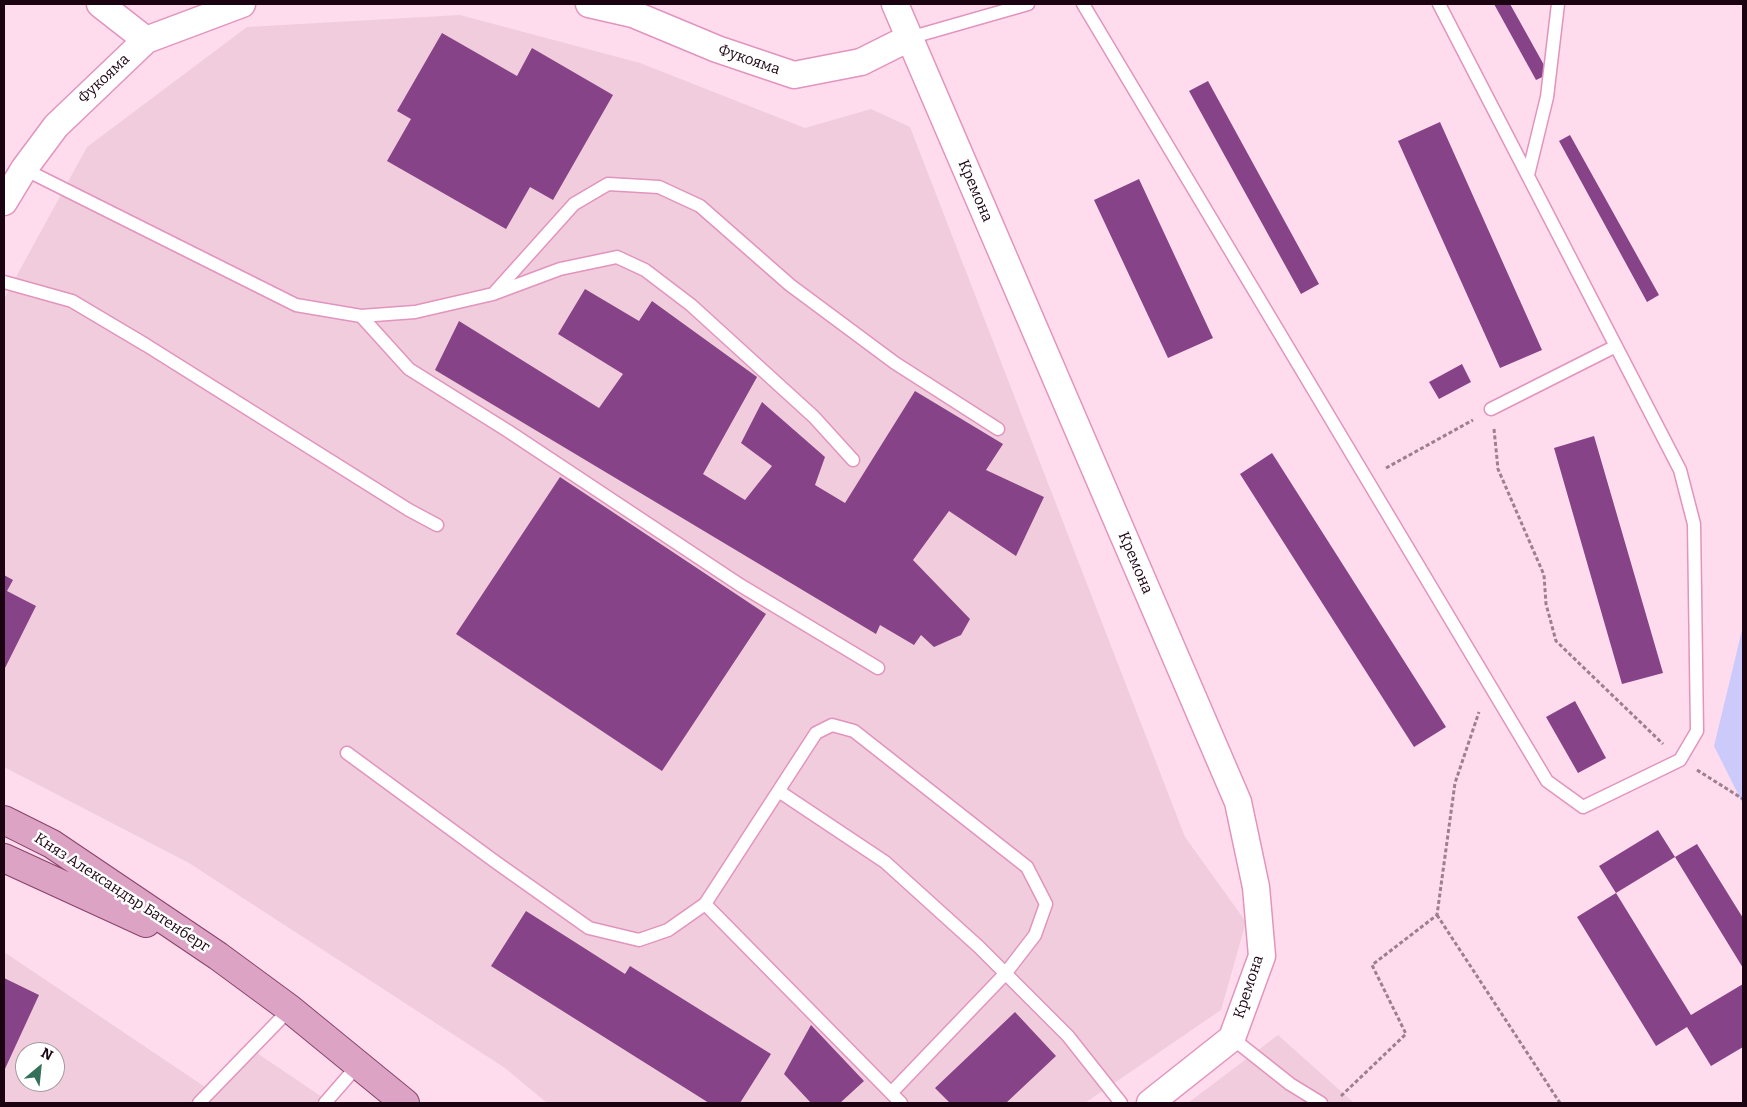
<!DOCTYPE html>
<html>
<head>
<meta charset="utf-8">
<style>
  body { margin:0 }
  #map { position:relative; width:1747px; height:1107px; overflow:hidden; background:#fedced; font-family:Bitter,serif }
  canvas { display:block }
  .frame { position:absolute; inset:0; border:5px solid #1c0311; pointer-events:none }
  .north { position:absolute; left:15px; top:1042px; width:50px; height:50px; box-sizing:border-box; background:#fff; border:1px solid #a49aa0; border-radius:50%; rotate:28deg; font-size:14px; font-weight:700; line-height:20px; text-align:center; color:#1c0311 }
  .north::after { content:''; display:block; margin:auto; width:18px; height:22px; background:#35705a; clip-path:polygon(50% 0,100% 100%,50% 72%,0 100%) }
</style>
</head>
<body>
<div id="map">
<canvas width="1747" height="1107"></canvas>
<div class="frame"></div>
<div class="north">N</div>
</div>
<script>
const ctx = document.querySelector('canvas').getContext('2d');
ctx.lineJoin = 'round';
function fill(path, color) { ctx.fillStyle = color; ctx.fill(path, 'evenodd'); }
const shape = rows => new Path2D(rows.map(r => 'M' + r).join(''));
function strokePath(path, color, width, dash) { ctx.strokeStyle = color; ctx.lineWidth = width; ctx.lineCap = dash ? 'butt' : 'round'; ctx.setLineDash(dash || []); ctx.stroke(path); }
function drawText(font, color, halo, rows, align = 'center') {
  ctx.font = font + ' Bitter,serif'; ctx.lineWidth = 5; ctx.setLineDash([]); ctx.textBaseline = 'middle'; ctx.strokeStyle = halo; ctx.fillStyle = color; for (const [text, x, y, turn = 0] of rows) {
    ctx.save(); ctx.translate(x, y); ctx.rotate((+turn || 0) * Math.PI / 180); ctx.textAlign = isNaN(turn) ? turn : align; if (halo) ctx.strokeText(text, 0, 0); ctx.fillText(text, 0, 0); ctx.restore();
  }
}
fill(shape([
  [460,15,640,63,805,128,871,109,910,127,1185,837,1246,922,1221,1010,1085,1103,547,1103,505,1068,189,863,4,767,4,299,87,147,247,27],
  [4,952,211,1091,251,1049,331,1103,4,1103],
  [25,1052,55,1052,55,1082,25,1082],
  [1278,1035,1354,1103,1188,1103]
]), '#f0ccdd');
fill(shape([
  [1743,626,1743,804,1714,746]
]), '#cccafb');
fill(shape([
  [1494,4,1510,4,1549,74,1536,80],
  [442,33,517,76,532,48,613,95,553,200,530,187,506,229,387,161,411,119,397,111],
  [1208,81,1319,284,1301,294,1189,91],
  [1440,122,1542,350,1500,368,1398,141],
  [1570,135,1659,295,1647,302,1559,141],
  [1139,179,1213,338,1168,358,1094,200],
  [585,289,639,321,652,301,757,377,703,474,745,500,772,466,741,443,762,402,825,457,815,485,845,503,915,391,1003,444,986,470,1044,497,1016,556,949,511,913,560,970,619,961,635,934,647,921,635,914,645,880,625,876,634,435,370,459,321,599,408,623,374,558,334],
  [1462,364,1471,382,1439,399,1429,382],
  [1594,436,1663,673,1622,684,1554,448],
  [1272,453,1446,727,1414,747,1240,474],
  [560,477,766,614,662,771,456,634],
  [4,575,13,580,7,591,36,606,4,670],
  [1575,701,1606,758,1578,773,1546,717],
  [1658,830,1675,857,1616,893,1691,1015,1743,984,1743,1047,1711,1066,1687,1027,1656,1046,1577,917,1616,893,1599,866],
  [1697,844,1743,918,1743,968,1675,857],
  [526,911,625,974,630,966,771,1054,740,1103,709,1103,491,966],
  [4,978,39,995,4,1071],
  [1015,1012,1056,1056,1006,1103,950,1103,935,1088],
  [811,1025,864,1081,840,1103,811,1103,784,1074]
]), '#864387');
const lane = shape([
  [1083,4,1547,781,1583,807,1680,760,1697,731,1694,524,1680,470,1439,4],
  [909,38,1028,4],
  [24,169,296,305,361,316,415,312,493,294,560,269,617,257,645,270,691,305,814,417,853,460],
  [1528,175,1547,97,1558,4],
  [4,282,72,301,146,345,409,510,437,525],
  [495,292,574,204,608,184,659,187,700,206,790,285,895,363,998,429],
  [361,316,409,369,508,431,740,585,878,668],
  [1491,409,1616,346],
  [347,753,497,863,589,928,639,940,668,930,705,904,816,733,832,725,854,731,1027,867,1046,904,1035,935,1005,974,891,1093],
  [780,792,885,862,979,947,1068,1036,1121,1103],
  [705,904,901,1103],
  [1232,1038,1290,1084,1321,1103],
  [199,1103,290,1009],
  [325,1103,358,1065]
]);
const street = shape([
  [100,4,146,40],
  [589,4,633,14,717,49,794,75,861,62,909,38],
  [895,4,1238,802,1256,887,1262,956,1232,1038,1150,1103],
  [4,202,24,169,56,126,146,40,242,4]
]);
const primary = shape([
  [4,820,52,844,218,956,290,1009,405,1103],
  [4,858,146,923]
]);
strokePath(lane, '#e294be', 15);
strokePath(street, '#e294be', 29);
strokePath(primary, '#8a436b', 30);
strokePath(shape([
  [1494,429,1498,469,1544,575,1546,604,1556,641,1663,744],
  [1386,468,1473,420],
  [1697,770,1743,799],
  [1437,915,1560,1103],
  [1341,1096,1406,1034,1372,965,1437,915,1455,783,1479,712]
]), '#9d7f8e', 3, [4, 2.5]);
strokePath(lane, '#fff', 12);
strokePath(street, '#fff', 26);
strokePath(primary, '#dda3c4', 28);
drawText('15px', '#1c0311', '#fff', [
  ["Фукояма",749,60,19],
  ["Фукояма",104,79,-43],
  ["Кремона",975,191,67],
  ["Кремона",1135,563,67],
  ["Княз Александър Батенберг",122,893,33],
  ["Кремона",1249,987,-72]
]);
</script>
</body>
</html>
